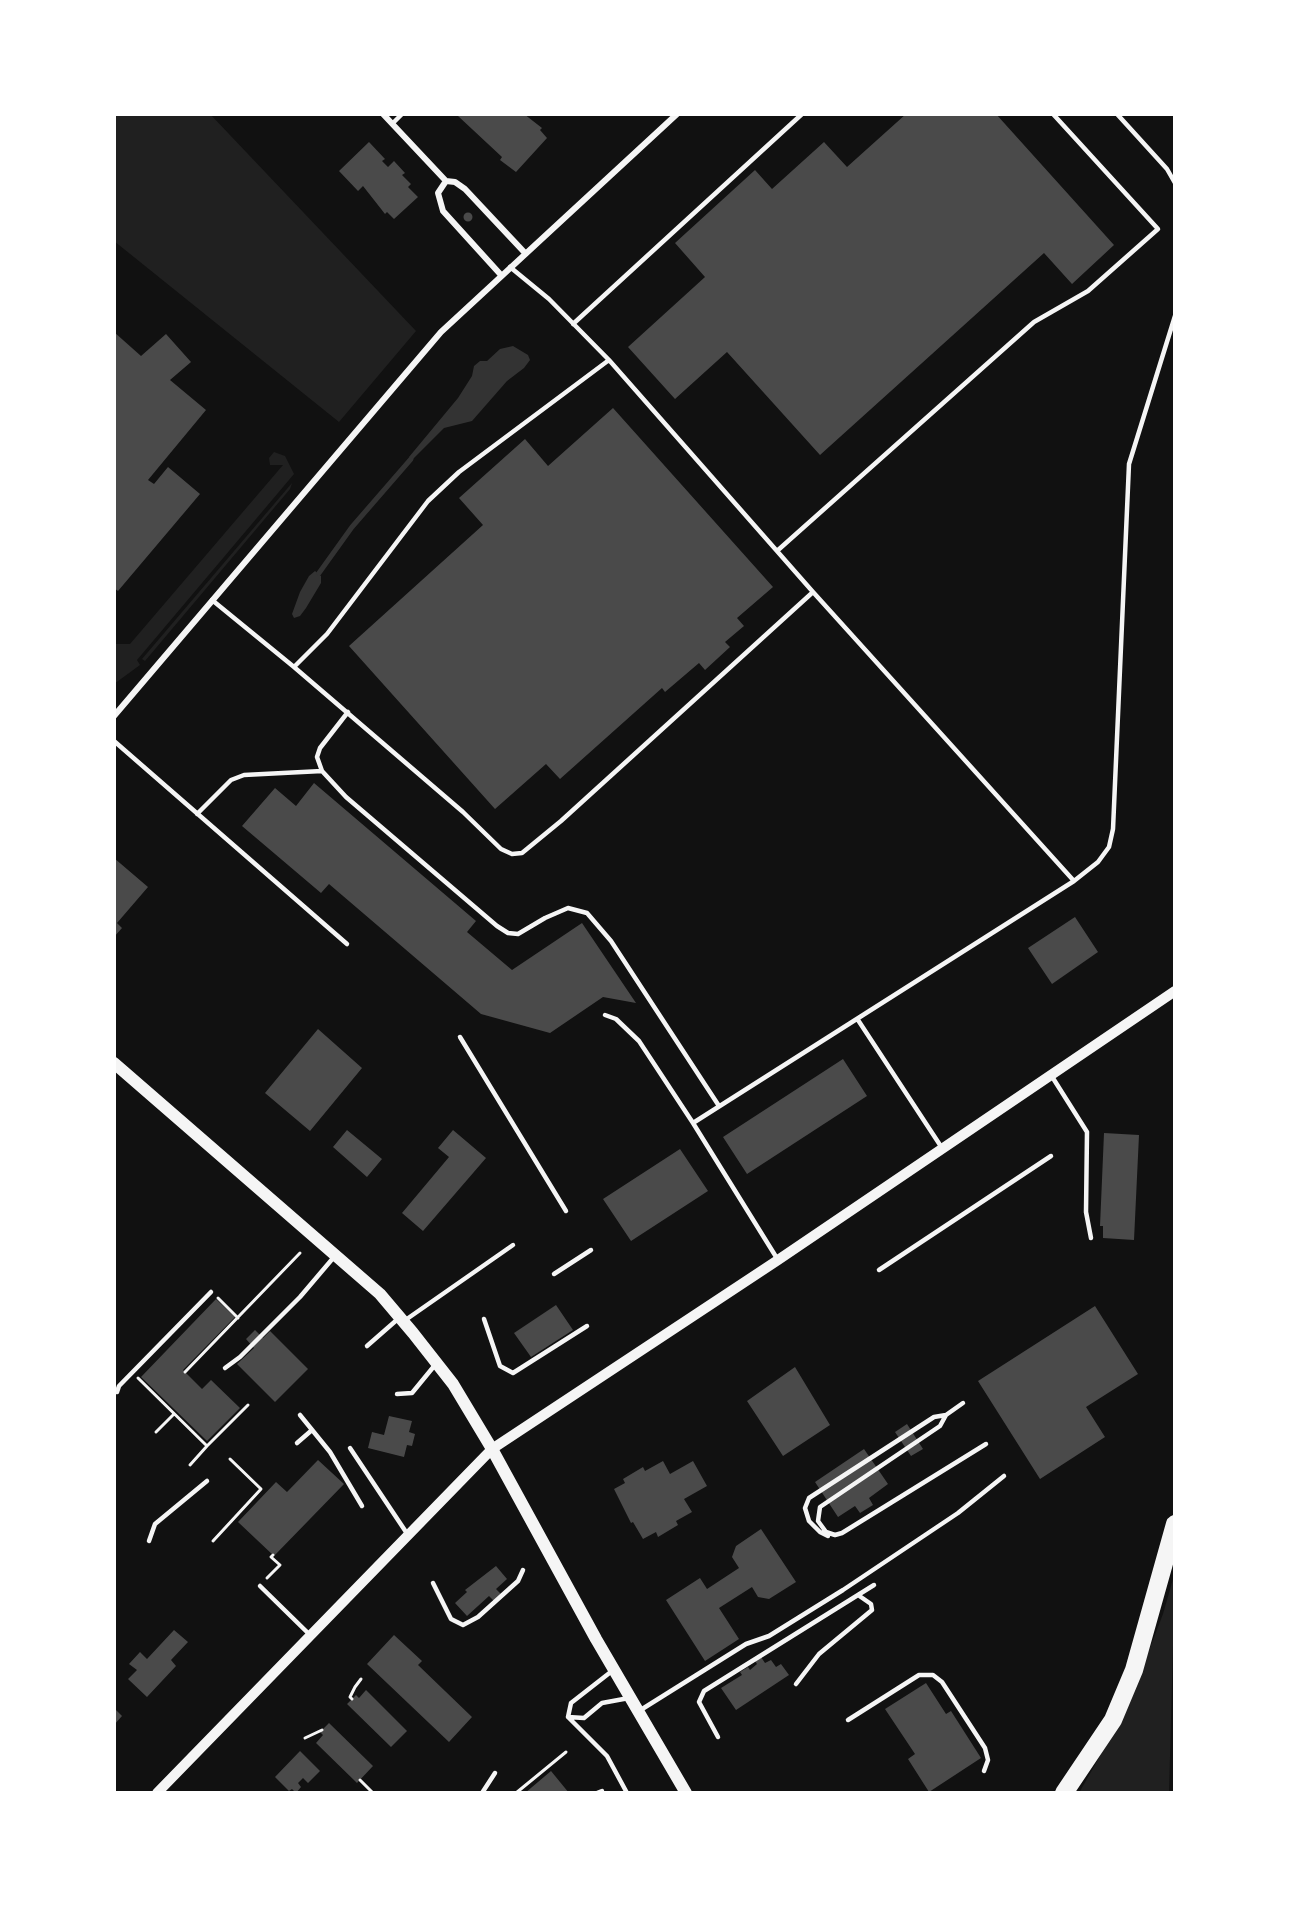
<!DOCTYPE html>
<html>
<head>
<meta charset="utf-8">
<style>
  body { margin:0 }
  #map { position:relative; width:1289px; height:1907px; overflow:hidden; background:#111; font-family:Signika,sans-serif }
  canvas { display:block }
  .frame { position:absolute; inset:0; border:116px solid #fff; pointer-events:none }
</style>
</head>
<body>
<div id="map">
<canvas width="1289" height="1907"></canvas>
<div class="frame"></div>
</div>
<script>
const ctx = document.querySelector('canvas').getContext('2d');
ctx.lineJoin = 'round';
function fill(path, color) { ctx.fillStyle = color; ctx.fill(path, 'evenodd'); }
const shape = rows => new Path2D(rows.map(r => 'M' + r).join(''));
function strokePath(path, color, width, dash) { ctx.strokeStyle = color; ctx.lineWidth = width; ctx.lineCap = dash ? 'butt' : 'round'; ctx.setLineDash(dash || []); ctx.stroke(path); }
fill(shape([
  [114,114,210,114,416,331,339,422,114,241],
  [274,452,285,456,294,474,137,660,140,665,114,684,114,644,130,644,283,465,270,465,269,458],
  [292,483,290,489,145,661,142,659],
  [1175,1572,1169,1793,1079,1793,1126,1710,1163,1614]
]), '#202020');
fill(shape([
  [513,346,528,355,530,360,524,368,507,381,472,421,444,428,412,460,409,457,458,398,472,376,474,366,480,361,487,361,500,349],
  [315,571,321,576,321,583,306,608,300,616,294,618,292,614,300,592,309,576]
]), '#333');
strokePath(shape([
  [319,573,352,527,411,459]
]), '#333', 5);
fill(shape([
  [452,114,524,114,542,128,540,130,547,138,516,172,500,160,502,157,458,116],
  [906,114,996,114,1114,245,1072,284,1044,253,820,455,727,352,675,399,628,347,705,277,675,243,755,170,772,189,824,142,847,167],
  [369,142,385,159,382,161,388,167,394,161,405,173,402,175,411,184,408,187,418,197,394,219,387,212,385,214,363,186,358,191,339,171],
  '463.5 217a4.5 4.5 0 1 1 9 0a4.5 4.5 0 1 1-9 0Z',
  [114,332,141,356,166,334,191,362,170,380,206,410,148,480,154,484,168,467,200,494,118,591,114,588],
  [613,408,773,587,737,618,744,626,725,642,730,647,705,670,699,663,665,692,662,688,560,779,546,764,495,809,349,646,483,525,459,498,525,439,548,466],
  [314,783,476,921,467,932,512,970,582,923,636,1003,603,997,550,1033,481,1014,329,884,321,893,242,826,275,788,296,806],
  [114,858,148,887,117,923,122,928,114,937],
  [1075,917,1098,952,1052,984,1028,948],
  [318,1029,362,1068,310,1131,265,1093],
  [843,1059,867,1096,747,1174,723,1137],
  [347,1130,382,1159,367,1177,333,1147],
  [453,1130,486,1158,423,1231,402,1213,449,1157,438,1148],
  [1104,1133,1139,1135,1134,1240,1103,1238,1103,1226,1100,1226],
  [680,1149,708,1191,631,1241,603,1199],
  [216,1299,235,1317,183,1370,202,1389,211,1380,240,1408,207,1441,141,1377],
  [556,1305,573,1330,531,1357,514,1333],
  [1095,1306,1138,1374,1086,1407,1105,1437,1040,1479,978,1381],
  [255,1330,263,1338,270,1331,308,1369,275,1402,237,1364,254,1348,246,1339],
  [795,1367,830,1425,783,1456,747,1401],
  [389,1416,412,1421,409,1432,415,1434,412,1446,407,1445,404,1457,368,1448,372,1432,384,1435],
  [907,1424,923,1449,911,1456,895,1432],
  [864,1449,888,1484,869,1498,873,1505,860,1513,855,1506,838,1517,815,1482],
  [318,1460,344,1484,274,1556,238,1522,276,1482,287,1492],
  [663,1461,670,1474,693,1461,707,1486,684,1499,692,1512,676,1521,678,1525,658,1537,656,1532,643,1539,633,1522,631,1523,614,1489,625,1483,623,1479,643,1467,645,1471],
  [761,1529,796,1582,769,1599,758,1597,752,1587,719,1608,739,1639,705,1661,666,1600,700,1578,707,1589,739,1568,732,1557,736,1546],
  [496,1566,507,1579,496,1589,501,1594,494,1601,489,1596,467,1616,455,1603,467,1592,465,1590],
  [174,1630,188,1642,171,1660,176,1666,147,1697,128,1679,137,1670,129,1664,140,1652,147,1659],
  [394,1635,422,1661,418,1665,472,1717,449,1742,367,1664],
  [761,1657,765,1663,771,1660,776,1667,781,1664,789,1675,736,1710,721,1688,742,1675,740,1672,748,1667,750,1670,757,1664,755,1661],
  [926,1683,946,1714,951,1711,981,1758,929,1792,908,1759,915,1754,885,1709],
  [366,1690,407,1731,391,1747,347,1704,356,1695,359,1698],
  [114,1708,122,1716,114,1725],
  [329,1723,373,1766,357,1783,316,1743,323,1735,320,1732],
  [300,1751,320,1771,308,1783,303,1778,298,1783,301,1787,296,1793,292,1789,289,1791,275,1777],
  [551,1771,569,1793,525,1793]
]), '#4a4a4a');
strokePath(shape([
  [218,1298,238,1318],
  [185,1372,300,1253],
  [138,1378,207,1446,190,1465],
  [156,1432,174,1414],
  [207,1446,248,1405],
  [213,1541,261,1489,230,1459],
  [267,1578,280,1565,271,1557,273,1555],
  [352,1699,350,1697,355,1687,361,1679],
  [305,1738,322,1730],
  [360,1780,373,1793],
  [516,1793,566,1752]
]), '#f5f5f5', 3);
strokePath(shape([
  [1117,114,1167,169,1175,183],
  [392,124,402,114],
  [510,267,549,299,609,360,813,592,1074,881],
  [573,324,802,114],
  [777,551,1034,322,1088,291,1158,229,1053,114],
  [212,600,294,667,327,634,428,501,459,472,609,360],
  [294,667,463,812,501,849,512,854,522,853,561,821,813,592],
  [348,712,320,748,317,757,322,771,346,797,497,926,508,933,518,934,545,918,568,908,587,913,611,941,719,1106],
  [114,741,347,944],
  [197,814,231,780,244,775,322,771],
  [605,1015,616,1019,639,1041,693,1123],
  [858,1020,942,1148],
  [460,1037,566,1211],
  [1051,1075,1087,1132,1086,1212,1091,1238],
  [778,1260,693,1123,1074,881,1098,862,1109,847,1113,829,1129,464,1175,316],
  [879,1270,1051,1156],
  [554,1274,591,1250],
  [484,1319,500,1366,513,1373,587,1326],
  [404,1321,513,1245],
  [367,1346,399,1318],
  [225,1368,240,1357,300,1297,334,1257],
  [117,1392,119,1386,211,1292],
  [397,1394,412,1393,435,1365],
  [963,1403,946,1415,940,1426,820,1507,818,1521,826,1532,835,1535,842,1533,986,1444],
  [300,1415,330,1452,362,1506],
  [297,1443,312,1430],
  [350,1448,408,1535],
  [828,1536,820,1532,809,1521,805,1508,809,1498,934,1417,946,1415],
  [149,1541,155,1524,207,1481],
  [433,1583,451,1619,463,1625,478,1617,518,1581,523,1570],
  [260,1586,309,1634],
  [796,1684,819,1654,872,1610,871,1604,858,1595],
  [639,1711,746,1644,769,1636,843,1590,958,1513,1004,1476],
  [568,1717,607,1756,627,1793],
  [568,1717,571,1703,612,1671],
  [568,1717,584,1718,602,1703,629,1698],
  [848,1720,919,1675,933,1675,942,1682,985,1748,988,1760,984,1771],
  [718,1737,699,1702,704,1691,874,1585],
  [482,1793,495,1773],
  [597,1793,602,1791]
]), '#f5f5f5', 4.5);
strokePath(shape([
  [383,114,446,181,455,182,465,189,525,253],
  [446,181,438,193,443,211,501,275],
  [114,716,441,332,677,114]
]), '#f5f5f5', 6);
strokePath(shape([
  [157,1793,492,1449,778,1260,1175,991]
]), '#f5f5f5', 10);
strokePath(shape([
  [114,1063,380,1294,413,1333,453,1384,492,1449,596,1639,686,1793]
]), '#f5f5f5', 12);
strokePath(shape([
  [1064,1793,1113,1720,1134,1670,1175,1524]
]), '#f5f5f5', 18);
</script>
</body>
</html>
